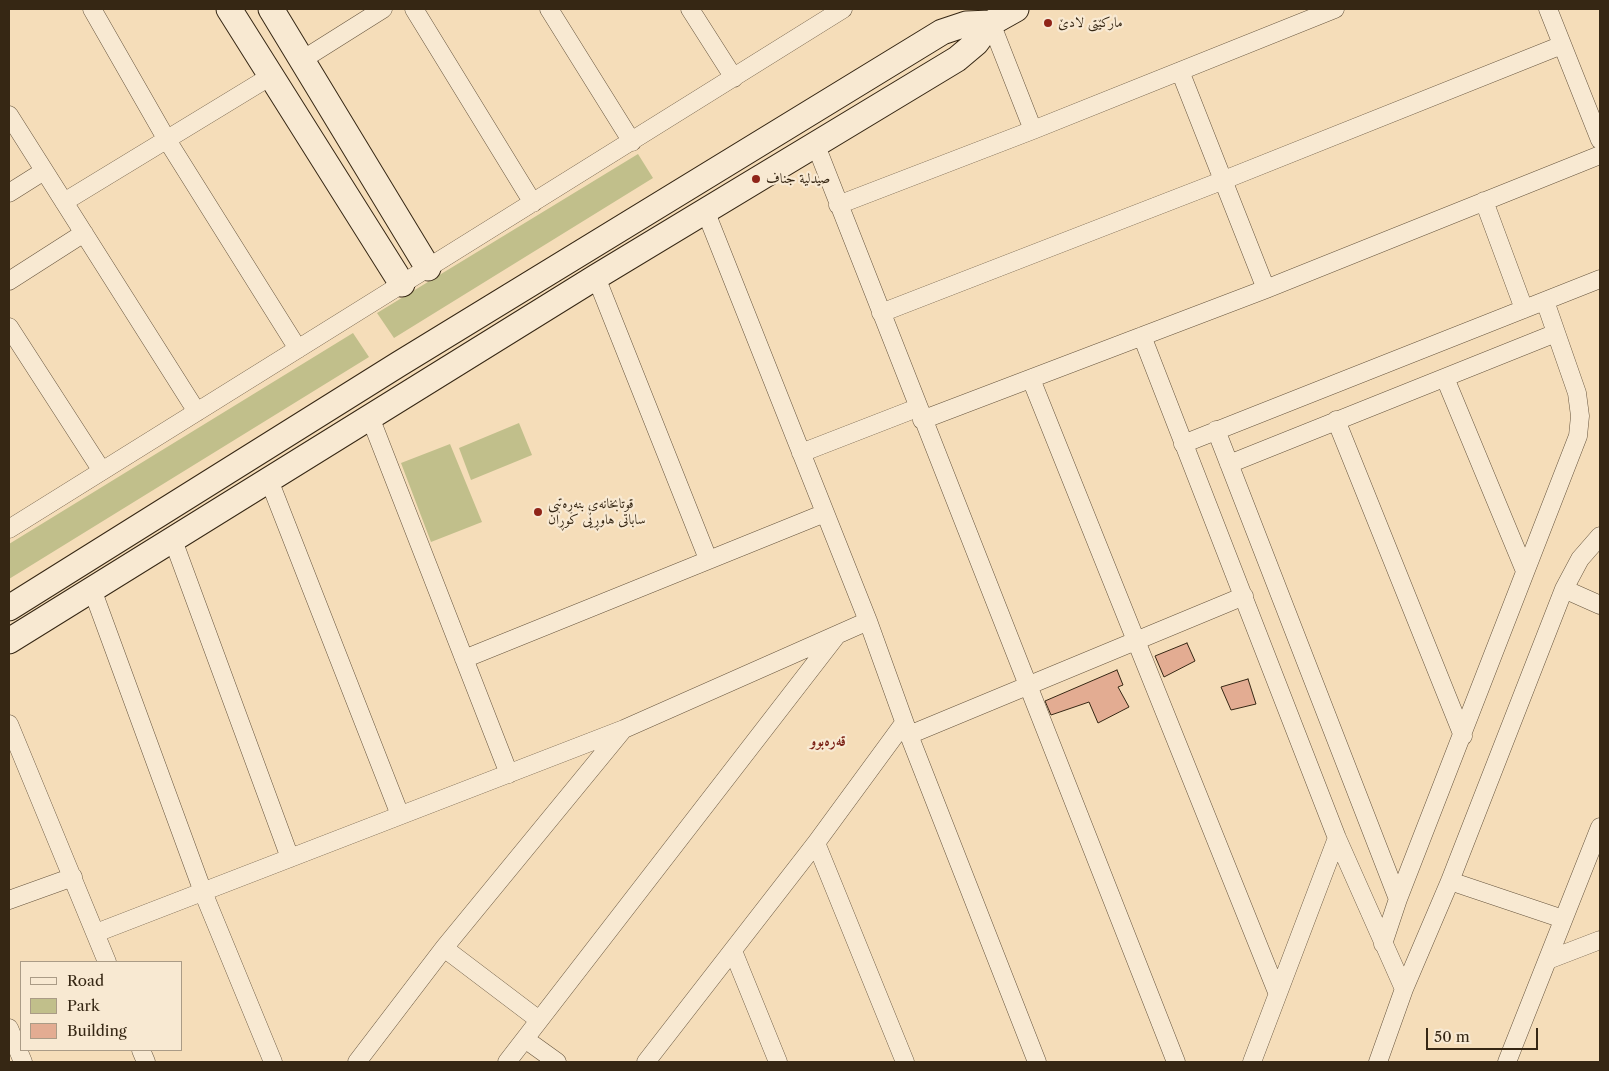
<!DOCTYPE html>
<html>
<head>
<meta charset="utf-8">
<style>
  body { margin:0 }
  #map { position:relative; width:1609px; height:1071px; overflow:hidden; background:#f5ddb9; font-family:"Libre Caslon Text",serif }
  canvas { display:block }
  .frame { position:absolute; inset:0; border:10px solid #362714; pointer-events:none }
  .legend { position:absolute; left:20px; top:961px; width:162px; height:90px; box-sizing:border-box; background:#f8e9d2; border:1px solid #aa9b86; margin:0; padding:6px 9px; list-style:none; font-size:15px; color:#362714 }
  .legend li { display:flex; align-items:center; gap:10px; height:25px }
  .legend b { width:25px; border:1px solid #aa9b86 }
  .scale { position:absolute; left:1426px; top:1028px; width:112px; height:22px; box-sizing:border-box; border:2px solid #362714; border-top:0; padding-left:6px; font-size:15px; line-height:18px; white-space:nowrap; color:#362714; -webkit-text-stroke:4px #f8e9d2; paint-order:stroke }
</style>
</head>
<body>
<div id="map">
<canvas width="1609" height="1071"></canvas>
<div class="frame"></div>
<ul class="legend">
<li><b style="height:6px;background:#f8e9d2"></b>Road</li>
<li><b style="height:14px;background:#c1bf8b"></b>Park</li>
<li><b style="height:14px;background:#e3ac92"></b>Building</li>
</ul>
<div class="scale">50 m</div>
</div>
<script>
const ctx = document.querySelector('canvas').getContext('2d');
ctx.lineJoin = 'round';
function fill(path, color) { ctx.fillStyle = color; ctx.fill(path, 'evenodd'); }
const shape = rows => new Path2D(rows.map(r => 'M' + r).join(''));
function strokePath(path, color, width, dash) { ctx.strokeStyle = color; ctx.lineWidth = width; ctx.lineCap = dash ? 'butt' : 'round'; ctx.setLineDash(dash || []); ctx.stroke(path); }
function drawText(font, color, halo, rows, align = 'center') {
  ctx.font = font + ' "Libre Caslon Text",Amiri,serif'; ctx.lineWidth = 4.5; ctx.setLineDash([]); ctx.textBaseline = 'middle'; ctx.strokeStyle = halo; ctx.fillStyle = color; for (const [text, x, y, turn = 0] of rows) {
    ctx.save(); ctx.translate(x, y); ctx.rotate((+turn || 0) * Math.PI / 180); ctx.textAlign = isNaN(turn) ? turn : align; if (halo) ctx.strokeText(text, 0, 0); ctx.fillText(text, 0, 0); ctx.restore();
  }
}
fill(shape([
  [638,154,653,178,394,338,377,313],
  [353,333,369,357,9,579,9,544],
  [519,423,532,455,471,480,459,448],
  [450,444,482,522,431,542,401,463]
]), '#c1bf8b');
const building = shape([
  [1187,643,1195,661,1164,677,1155,656,1187,643],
  [1117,670,1123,685,1118,687,1129,707,1098,723,1089,702,1051,715,1045,701,1117,670],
  [1248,679,1256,704,1231,710,1221,687,1248,679]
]);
fill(building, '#e3ac92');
strokePath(building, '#362714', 1);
const street = shape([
  [92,9,167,140,298,349],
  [414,9,533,203],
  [549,9,632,142],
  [690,9,734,78],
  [1548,9,1600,140],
  [991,23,1033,130],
  [302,60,383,9],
  [1180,71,1266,289],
  [9,115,197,412],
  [815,143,1176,1062],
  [9,193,44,171],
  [1484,201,1524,309],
  [64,202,271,76],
  [838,205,1033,130,1335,9],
  [705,210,868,621,909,735,1037,1062],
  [596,277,708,559],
  [9,281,84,233],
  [881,313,1224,180,1562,45],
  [9,327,102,471],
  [1142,336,1337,838,1404,989],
  [1445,378,1525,571],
  [1031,379,1277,992],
  [370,417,509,774],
  [922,420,1266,289,1600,155],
  [1336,420,1463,736],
  [1216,430,1398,899],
  [1183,444,1600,279],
  [801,453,917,408],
  [1229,464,1556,333],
  [269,480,400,815],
  [9,529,843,9],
  [173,540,290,858],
  [92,589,203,892,273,1062],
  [1564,589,1600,605],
  [464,659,825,513],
  [9,724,107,962],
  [909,735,1244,596],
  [816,843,905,1062],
  [1450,881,1563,919],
  [9,900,73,877],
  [96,933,624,729,868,621],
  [1383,944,1398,899,1578,436,1580,416,1577,393,1545,301],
  [444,948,539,1020],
  [733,951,778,1062],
  [1548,960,1600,940],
  [9,1028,23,1062],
  [525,1039,557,1062],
  [141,1050,146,1062],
  [357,1062,444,948,622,731],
  [507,1062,837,635],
  [646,1062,816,843,904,723],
  [1252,1062,1337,838],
  [1378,1062,1404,989,1450,881,1564,589,1580,559,1600,536],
  [1507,1062,1600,827]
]);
const secondary = shape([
  [229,9,402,284],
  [271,9,428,268],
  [9,608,399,364,942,32,966,24,991,23,1016,9],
  [9,641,596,277,957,59,976,43,991,23]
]);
strokePath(street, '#66543d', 19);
strokePath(secondary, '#362714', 27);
strokePath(street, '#f8e9d2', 18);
strokePath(secondary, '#f8e9d2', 25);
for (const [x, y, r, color] of [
  [1048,23,5,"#8f2418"],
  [756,179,5,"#8f2418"],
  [538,512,5,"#8f2418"]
]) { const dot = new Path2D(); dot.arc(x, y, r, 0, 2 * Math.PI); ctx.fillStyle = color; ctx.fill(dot); strokePath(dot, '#f8e9d2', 2); }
drawText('14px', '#362714', '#f8e9d2', [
  ["ماركێتی لادێ",1058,23],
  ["صيدلية جناف",766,179],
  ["قوتابخانەی بنەڕەتیی",548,504],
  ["ساباتی هاوڕێی کوڕان",548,520]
], 'left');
drawText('bold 15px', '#7a1f14', '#f8e9d2', [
  ["قەرەبوو",828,742]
]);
</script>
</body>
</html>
